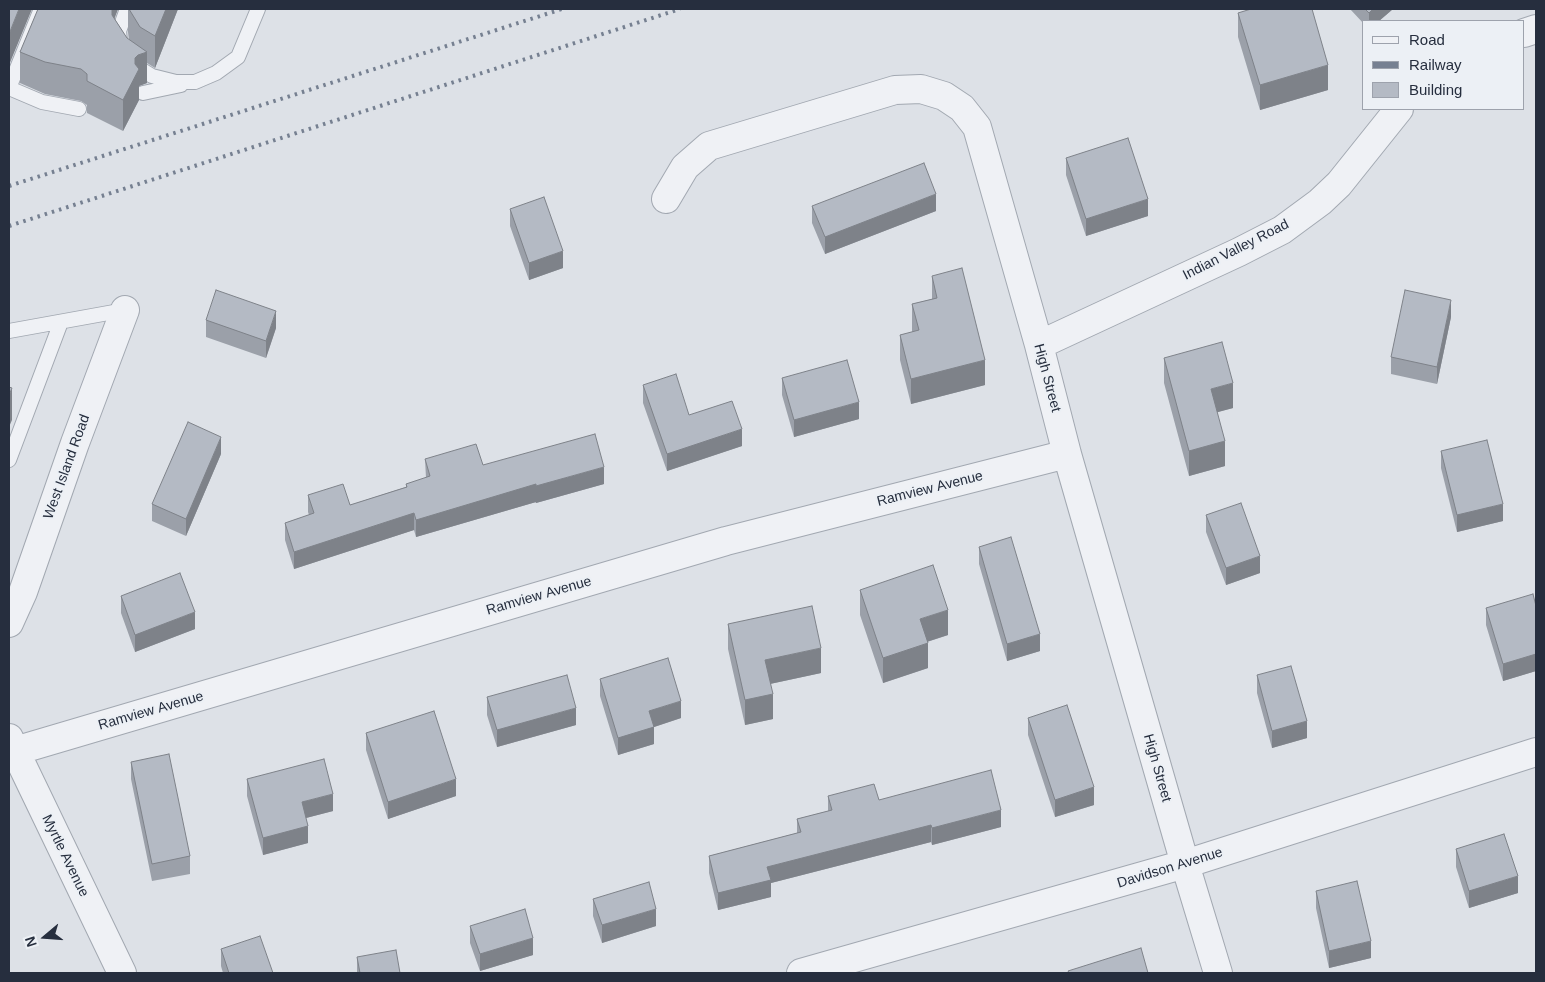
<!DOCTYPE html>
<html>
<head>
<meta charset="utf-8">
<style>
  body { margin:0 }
  #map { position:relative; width:1545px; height:982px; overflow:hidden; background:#dde1e7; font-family:Arial,sans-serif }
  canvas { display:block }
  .frame { position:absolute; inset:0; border:10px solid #262e3e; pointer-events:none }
  .legend { position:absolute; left:1362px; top:20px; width:162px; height:90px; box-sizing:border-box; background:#ecf0f5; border:1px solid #9da2ac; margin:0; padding:6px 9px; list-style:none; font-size:15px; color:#262e3e }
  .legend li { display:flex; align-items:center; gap:10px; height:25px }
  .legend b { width:25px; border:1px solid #9da2ac }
  .north { position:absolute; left:20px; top:912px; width:50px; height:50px; -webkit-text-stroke:4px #ecf0f5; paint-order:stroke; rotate:252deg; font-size:14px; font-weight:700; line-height:20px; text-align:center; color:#262e3e }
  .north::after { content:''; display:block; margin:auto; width:18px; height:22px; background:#262e3e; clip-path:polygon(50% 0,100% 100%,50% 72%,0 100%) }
</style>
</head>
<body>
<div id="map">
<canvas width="1545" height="982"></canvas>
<div class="frame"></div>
<ul class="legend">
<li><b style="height:6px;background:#eff1f5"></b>Road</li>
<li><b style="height:6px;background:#768091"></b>Railway</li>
<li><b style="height:14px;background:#b4bac4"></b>Building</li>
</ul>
<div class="north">N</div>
</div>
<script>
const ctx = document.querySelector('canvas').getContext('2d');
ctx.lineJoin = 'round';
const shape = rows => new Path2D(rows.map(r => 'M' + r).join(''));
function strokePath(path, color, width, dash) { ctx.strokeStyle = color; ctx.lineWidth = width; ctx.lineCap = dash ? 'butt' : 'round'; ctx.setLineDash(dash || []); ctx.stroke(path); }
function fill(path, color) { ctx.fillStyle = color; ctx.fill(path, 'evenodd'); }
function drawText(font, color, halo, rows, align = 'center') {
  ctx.font = font + ' Arial,sans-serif'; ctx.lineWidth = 4; ctx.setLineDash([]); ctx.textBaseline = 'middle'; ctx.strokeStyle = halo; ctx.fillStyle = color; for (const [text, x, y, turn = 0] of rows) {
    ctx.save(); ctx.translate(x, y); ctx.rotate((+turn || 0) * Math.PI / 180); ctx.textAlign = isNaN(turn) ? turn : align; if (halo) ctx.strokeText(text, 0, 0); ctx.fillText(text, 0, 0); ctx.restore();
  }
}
const service = shape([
  [127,9,119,31,120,42,134,65,152,76,176,82,195,82,216,73,238,57,258,9],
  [9,88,41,9],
  [9,88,42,102,79,109],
  [143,93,181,85],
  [9,331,125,310],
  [9,460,61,322]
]);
const minor = shape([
  [1524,33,1536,29],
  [666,199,685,167,709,146,895,90,921,89,944,96,962,108,977,127,1039,345,1067,454,1185,864,1218,973],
  [1039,345,1239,252,1282,230,1320,202,1339,184,1399,109],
  [9,623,23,592,75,443,125,310],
  [9,738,122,973],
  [15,751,726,541,1067,454],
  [801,973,1185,864,1536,752]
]);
strokePath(service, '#a2a8b1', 16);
strokePath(minor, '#a2a8b1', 30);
strokePath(service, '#eff1f5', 14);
strokePath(minor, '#eff1f5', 28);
strokePath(shape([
  [9,186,562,9],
  [9,226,680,9]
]), '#768091', 4, [2.5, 5]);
fill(shape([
  [38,9,118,9,114,18,127,38,129,40,128,32,128,9,178,9,155,68,147,63,147,83,139,86,139,100,123,131,87,113,87,105,81,101,45,94,20,83,20,52],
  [1350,9,1393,9,1379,21,1364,21,1364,24],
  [1238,13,1328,90,1260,110,1238,37],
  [1066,158,1148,216,1086,236,1066,175],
  [812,206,936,211,825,254,812,223],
  [510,209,563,268,529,280,510,226],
  [932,276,985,385,911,404,900,360,900,335,912,332,912,304,932,299],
  [1451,317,1437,384,1391,374,1391,357],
  [206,320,276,328,266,358,206,337],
  [1164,358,1233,408,1217,412,1225,466,1189,476,1164,383],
  [782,378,859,419,794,437,782,395],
  [643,385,689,415,742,446,667,471,643,403],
  [1441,451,1503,521,1457,532,1441,468],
  [221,454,186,536,152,521,152,504],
  [425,459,483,465,604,484,536,503,536,502,416,537,414,530,294,569,285,540,285,523,309,515,308,512,308,495,350,505,406,487,406,484,426,478],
  [1206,515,1260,573,1226,585,1206,532],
  [979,547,1040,651,1007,661,979,564],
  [860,590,948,635,927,642,928,668,883,683,860,615],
  [121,596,195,629,135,652,121,613],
  [1536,606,1536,671,1503,681,1486,625,1486,608],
  [728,624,821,673,770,684,773,719,745,725,728,649],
  [1257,675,1307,738,1272,748,1257,693],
  [600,679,681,718,654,727,654,744,618,755,600,696],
  [487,697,576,725,497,747,487,715],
  [1028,718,1094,805,1055,817,1028,735],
  [366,733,456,796,388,819,366,750],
  [131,762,190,856,190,874,152,881,131,779],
  [247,779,333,811,306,818,308,843,263,855,247,796],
  [828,796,879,800,1001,827,932,845,931,842,771,883,771,897,718,910,709,873,709,856,797,833,797,819,828,811],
  [1456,849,1518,893,1469,908,1456,867],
  [1316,891,1371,958,1329,968,1316,908],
  [593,899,656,926,602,943,593,916],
  [470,926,533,955,480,971,470,943],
  [221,949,273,973,223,973,221,966],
  [357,957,400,973,357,973]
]), '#9ba0a9');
fill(shape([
  [19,9,32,9,9,65,9,34],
  [111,9,118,9,111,28],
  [166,9,178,9,155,68,155,36],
  [1373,9,1393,9,1379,21,1369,21,1369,13],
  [147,52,147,83,139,86,139,100,123,131,123,100,135,58,138,55],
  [1328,65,1328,90,1260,110,1260,85],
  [936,194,936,211,825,254,825,237],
  [1148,199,1148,216,1086,236,1086,219],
  [563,251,563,268,529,280,529,263],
  [1451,300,1451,317,1437,384,1437,367],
  [276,311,276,328,266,358,266,341],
  [985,360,985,385,911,404,911,379],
  [1233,383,1233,408,1211,414,1211,389],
  [12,388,12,420,9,427,9,395],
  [859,402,859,419,794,437,794,420],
  [742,429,742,446,667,471,667,454],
  [221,437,221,454,186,536,186,519],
  [1225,441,1225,466,1189,476,1189,451],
  [604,467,604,484,536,503,536,486],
  [536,484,536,502,416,537,416,520],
  [1503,504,1503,521,1457,532,1457,515],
  [414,513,414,530,294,569,294,552],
  [1260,556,1260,573,1226,585,1226,568],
  [948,610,948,635,920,644,920,619],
  [195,612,195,629,135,652,135,635],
  [1040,634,1040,651,1007,661,1007,644],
  [928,643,928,668,883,683,883,658],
  [821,648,821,673,765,685,765,660],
  [1536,654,1536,671,1503,681,1503,664],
  [773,694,773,719,745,725,745,700],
  [681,701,681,718,654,727,654,744,618,755,618,738,649,711],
  [576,708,576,725,497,747,497,730],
  [1307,721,1307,738,1272,748,1272,731],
  [456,779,456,796,388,819,388,802],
  [1094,787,1094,805,1055,817,1055,800],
  [333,794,333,811,302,819,302,802],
  [1001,810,1001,827,932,845,932,828],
  [931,825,931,842,771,883,771,897,718,910,718,893,767,867],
  [308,826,308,843,263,855,263,838],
  [1518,876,1518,893,1469,908,1469,891],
  [656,909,656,926,602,943,602,925],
  [533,938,533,955,480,971,480,954],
  [1371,941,1371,958,1329,968,1329,951]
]), '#7e8289');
const building = shape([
  [9,9,19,9,9,34,9,9],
  [38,9,112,9,112,15,127,38,147,52,138,55,135,58,135,64,139,69,123,100,87,81,87,74,81,69,45,62,20,52,38,9],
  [129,9,166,9,155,36,140,27,129,9],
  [1251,9,1312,9,1328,65,1260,85,1238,13,1251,9],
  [1365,9,1373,9,1369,13,1365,9],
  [1128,138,1148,199,1086,219,1066,158,1128,138],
  [924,163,936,194,825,237,812,206,924,163],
  [544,197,563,251,529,263,510,209,544,197],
  [962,268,985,360,911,379,900,335,919,330,912,304,937,298,932,276,962,268],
  [216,290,276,311,266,341,206,320,216,290],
  [1405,290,1451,300,1437,367,1391,357,1405,290],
  [1222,342,1233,383,1211,389,1225,441,1189,451,1164,358,1222,342],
  [847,360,859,402,794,420,782,378,847,360],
  [676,374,689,415,732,401,742,429,667,454,643,385,676,374],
  [9,387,12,388,9,395,9,387],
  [188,422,221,437,186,519,152,504,188,422],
  [595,434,604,467,536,486,536,484,416,520,414,513,294,552,285,523,314,513,308,495,343,484,350,505,407,487,406,484,430,476,425,459,476,444,483,465,595,434],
  [1487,440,1503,504,1457,515,1441,451,1487,440],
  [1241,503,1260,556,1226,568,1206,515,1241,503],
  [1011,537,1040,634,1007,644,979,547,1011,537],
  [933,565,948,610,920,619,928,643,883,658,860,590,933,565],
  [180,573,195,612,135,635,121,596,180,573],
  [1533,594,1536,606,1536,654,1503,664,1486,608,1533,594],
  [812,606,821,648,765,660,773,694,745,700,728,624,812,606],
  [668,658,681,701,649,711,654,727,618,738,600,679,668,658],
  [1291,666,1307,721,1272,731,1257,675,1291,666],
  [567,675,576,708,497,730,487,697,567,675],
  [1067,705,1094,787,1055,800,1028,718,1067,705],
  [434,711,456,779,388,802,366,733,434,711],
  [169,754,190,856,152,864,131,762,169,754],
  [324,759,333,794,302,802,308,826,263,838,247,779,324,759],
  [991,770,1001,810,932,828,931,825,767,867,771,880,718,893,709,856,801,832,797,819,832,810,828,796,874,784,879,800,991,770],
  [1504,834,1518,876,1469,891,1456,849,1504,834],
  [1357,881,1371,941,1329,951,1316,891,1357,881],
  [649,882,656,909,602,925,593,899,649,882],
  [525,909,533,938,480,954,470,926,525,909],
  [260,936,273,973,229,973,221,949,260,936],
  [1141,948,1148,973,1069,973,1068,971,1141,948],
  [396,950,400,973,360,973,357,957,396,950]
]);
fill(building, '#b4bac4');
strokePath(building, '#7e8289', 1);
drawText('14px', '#262e3e', '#ecf0f5', [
  ["Indian Valley Road",1236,250,-27],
  ["High Street",1047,378,75],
  ["West Island Road",67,467,-70],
  ["Ramview Avenue",930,489,-14],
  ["Ramview Avenue",539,596,-16],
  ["Ramview Avenue",151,711,-16],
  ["High Street",1157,768,74],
  ["Myrtle Avenue",65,856,64],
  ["Davidson Avenue",1170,868,-17]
]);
</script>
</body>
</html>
